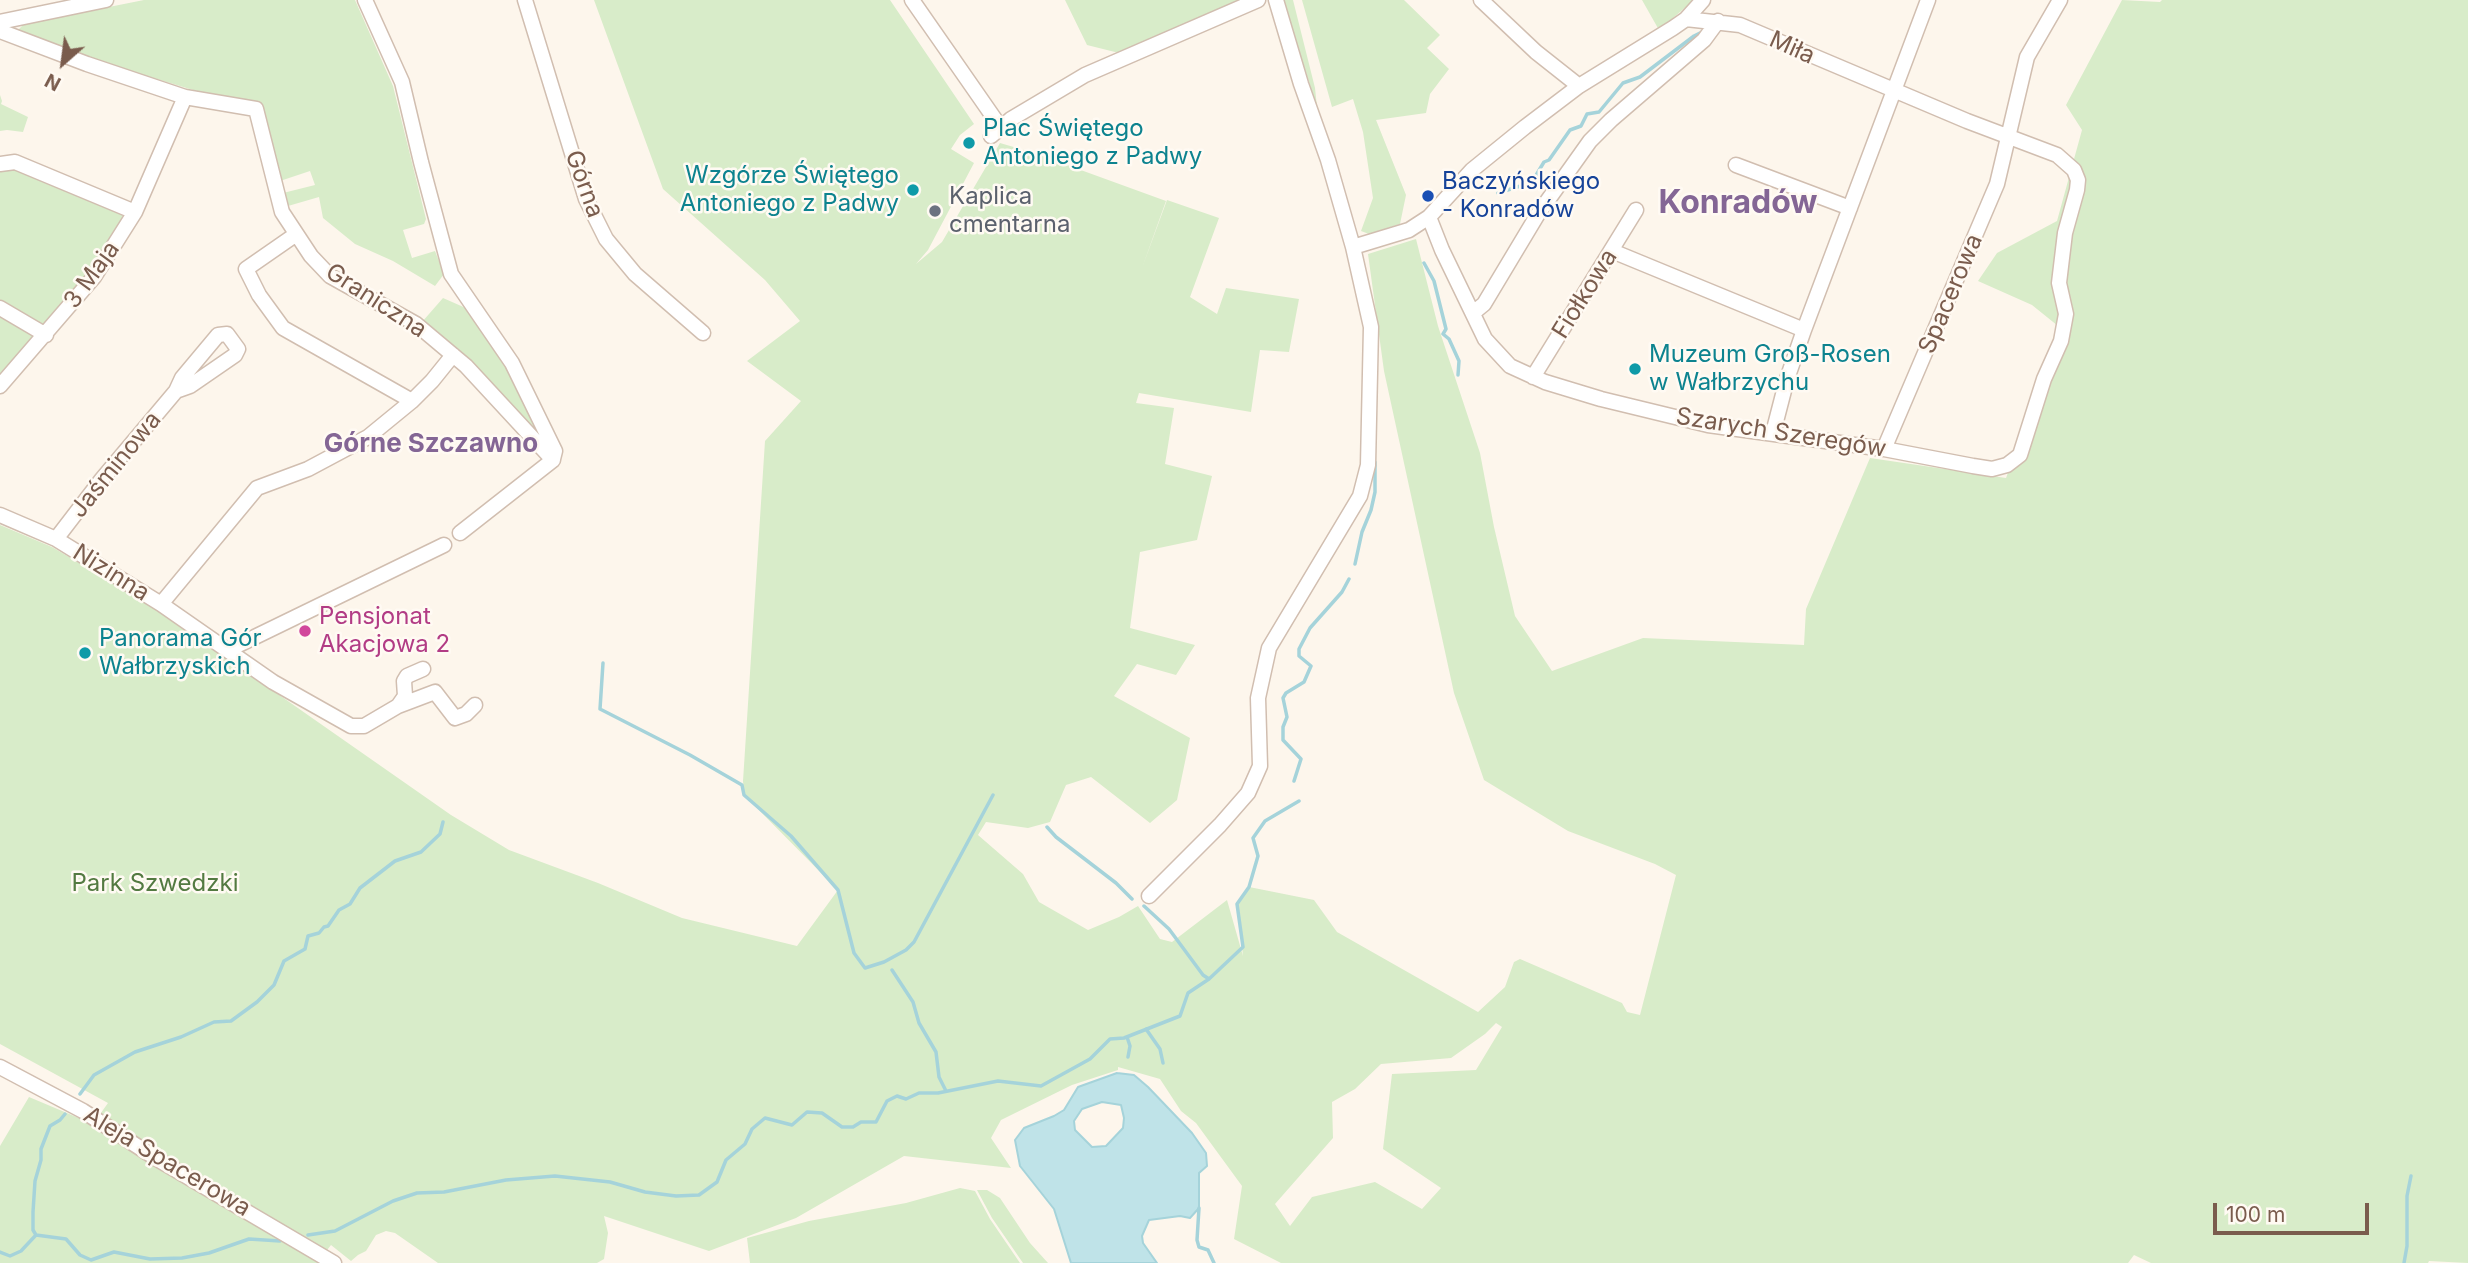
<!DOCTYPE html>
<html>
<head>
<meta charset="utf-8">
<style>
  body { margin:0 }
  #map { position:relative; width:2468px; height:1263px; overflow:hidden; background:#fdf6ec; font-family:Inter,sans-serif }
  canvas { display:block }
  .north { position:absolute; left:28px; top:28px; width:70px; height:70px; -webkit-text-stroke:5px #fffaf3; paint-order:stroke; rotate:208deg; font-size:19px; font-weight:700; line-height:28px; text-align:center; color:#7a5c4d }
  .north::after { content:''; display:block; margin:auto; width:24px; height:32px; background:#7a5c4d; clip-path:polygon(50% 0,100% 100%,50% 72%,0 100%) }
  .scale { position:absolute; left:2213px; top:1203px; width:156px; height:32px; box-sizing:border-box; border:4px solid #7a5c4d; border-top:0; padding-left:9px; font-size:21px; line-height:24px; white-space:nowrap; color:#7a5c4d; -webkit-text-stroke:5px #fffaf3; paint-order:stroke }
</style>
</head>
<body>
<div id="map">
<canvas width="2468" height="1263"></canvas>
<div class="north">N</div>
<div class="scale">100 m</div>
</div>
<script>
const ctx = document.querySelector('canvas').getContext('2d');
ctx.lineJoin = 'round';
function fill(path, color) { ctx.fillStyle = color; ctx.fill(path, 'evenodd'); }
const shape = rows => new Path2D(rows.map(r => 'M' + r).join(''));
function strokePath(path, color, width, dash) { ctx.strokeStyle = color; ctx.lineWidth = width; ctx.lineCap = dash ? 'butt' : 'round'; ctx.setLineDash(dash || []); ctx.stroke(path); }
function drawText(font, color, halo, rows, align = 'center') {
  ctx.font = font + ' Inter,sans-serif'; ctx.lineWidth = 5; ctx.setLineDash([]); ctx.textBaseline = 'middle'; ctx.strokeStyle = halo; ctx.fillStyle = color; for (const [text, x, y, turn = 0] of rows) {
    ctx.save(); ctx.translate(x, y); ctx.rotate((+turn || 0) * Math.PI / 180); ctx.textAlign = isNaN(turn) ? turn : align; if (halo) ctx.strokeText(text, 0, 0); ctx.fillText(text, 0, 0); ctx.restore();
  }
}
fill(shape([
  [144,0,355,0,393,86,426,219,424,224,403,230,412,258,435,251,444,274,435,286,393,261,355,244,323,218,319,197,288,206,283,193,315,185,310,171,280,181,261,102,235,100,193,90,95,60,19,32,18,30,24,24],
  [594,0,890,0,974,124,960,135,951,149,974,163,928,250,916,264,942,242,1000,143,1034,153,1166,201,1142,268,1167,200,1219,218,1190,297,1217,314,1226,288,1299,299,1289,352,1260,350,1251,412,1139,393,1136,403,1174,408,1165,464,1212,476,1197,540,1140,552,1130,628,1195,645,1176,675,1137,664,1114,696,1190,738,1177,800,1150,823,1091,777,1066,785,1050,822,1028,828,986,822,978,835,1023,874,1039,902,1088,930,1119,917,1138,906,1160,939,1172,942,1227,900,1243,956,1237,904,1249,887,1314,900,1337,932,1478,1012,1505,987,1514,962,1520,959,1622,1003,1627,1012,1640,1015,1676,875,1655,864,1568,831,1484,780,1454,693,1384,371,1368,254,1416,239,1438,326,1480,453,1494,527,1515,616,1552,671,1643,638,1804,645,1806,609,1870,458,2006,478,2063,330,2032,305,1978,281,1997,253,2057,221,2082,130,2066,105,2122,0,2160,2,2162,0,2468,0,2468,1263,2429,1261,2428,1263,2151,1263,2134,1255,2128,1263,1281,1263,1234,1239,1242,1186,1196,1123,1181,1111,1160,1079,1118,1067,1118,1070,1072,1085,1001,1120,991,1138,1011,1168,904,1156,796,1218,709,1251,604,1216,608,1233,604,1259,597,1263,438,1263,395,1233,386,1231,376,1235,366,1251,358,1255,351,1261,331,1245,317,1263,0,1263,0,1146,29,1097,93,1124,108,1103,0,1044,0,525,52,547,149,604,451,815,509,850,598,883,682,918,797,946,838,890,744,795,743,781,765,441,801,401,747,361,800,321,765,280,663,189],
  [1496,1023,1502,1027,1476,1070,1392,1074,1383,1149,1441,1188,1422,1209,1375,1182,1312,1197,1290,1226,1275,1204,1333,1138,1332,1102,1355,1089,1381,1064,1451,1058,1485,1034],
  [1065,0,1249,0,1123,54,1087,45],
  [1283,0,1293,0,1315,88,1317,107],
  [1302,0,1404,0,1440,35,1427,48,1449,69,1430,94,1426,113,1376,120,1406,195,1400,224,1369,234,1361,231,1373,198,1363,132,1353,99,1332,107],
  [1642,0,1694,0,1659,30],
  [0,95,2,101,1,104,28,117,23,132,7,130,0,131],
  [13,168,122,214,123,221,90,274,52,322,41,325,0,301,0,170],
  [443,298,468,309,511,372,549,448,422,322],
  [0,317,33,336,0,374],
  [960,1188,975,1191,990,1219,1020,1263,750,1263,747,1238,809,1221,906,1203],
  [977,1190,987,1190,1000,1198,1030,1243,1048,1263,1023,1263,992,1218]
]), '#d8ecc9');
const water = shape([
  [1117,1073,1134,1075,1148,1087,1192,1133,1206,1153,1207,1166,1199,1173,1199,1208,1190,1218,1180,1216,1149,1220,1142,1236,1143,1243,1157,1263,1071,1263,1054,1209,1020,1166,1015,1140,1024,1128,1054,1116,1064,1110,1078,1087,1117,1073],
  [1102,1102,1121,1105,1124,1118,1123,1128,1106,1146,1092,1147,1075,1130,1074,1121,1082,1109,1102,1102]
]);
fill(water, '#bfe3e8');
strokePath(water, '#a5d3da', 2);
strokePath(shape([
  [1498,193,1527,184,1535,177,1544,162,1549,160,1570,130,1581,126,1587,114,1599,112,1623,83,1640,77,1694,36,1702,32],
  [1424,263,1434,281,1446,329,1443,334,1449,339,1459,361,1458,375],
  [1355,564,1362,532,1371,510,1375,492,1375,462],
  [603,663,600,709,690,755,742,785,744,795,791,836,838,890,854,953,865,968,884,962,906,950,914,942,993,795],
  [1294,781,1301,759,1283,740,1283,727,1287,717,1283,698,1286,693,1304,682,1311,666,1299,656,1299,649,1310,628,1342,592,1349,579],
  [1047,827,1056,837,1116,883,1132,899],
  [1144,906,1169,929,1203,975,1209,979],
  [892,970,913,1002,919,1023,936,1052,939,1077,946,1091],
  [1146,1029,1160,1049,1163,1063],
  [1127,1037,1130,1046,1128,1057],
  [80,1094,94,1075,135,1052,181,1037,214,1022,231,1021,257,1002,274,985,284,961,305,949,308,936,319,933,324,927,328,926,339,910,350,904,360,888,395,861,421,852,440,834,443,822],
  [1199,1208,1197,1240,1199,1247,1208,1250,1214,1263],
  [36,1235,33,1230,33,1212,35,1181,41,1160,41,1149,50,1126,60,1120,65,1114],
  [308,1235,335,1231,393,1201,417,1193,444,1192,506,1180,555,1176,610,1182,645,1192,676,1196,699,1195,717,1182,726,1160,745,1144,752,1129,765,1118,792,1125,807,1112,822,1113,842,1127,853,1127,861,1122,876,1122,887,1101,897,1096,906,1099,919,1093,938,1093,998,1081,1041,1086,1090,1059,1110,1039,1124,1038,1180,1016,1188,993,1209,979,1243,947,1237,904,1249,887,1258,856,1253,838,1265,821,1299,801],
  [0,1252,10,1256,21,1251,36,1235,66,1239,80,1255,91,1260,114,1252,150,1259,182,1258,209,1253,249,1239,280,1241],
  [2404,1263,2407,1246,2407,1196,2411,1176]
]), '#a5d3da', 3.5);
const minor = shape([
  [365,0,402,82,421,162,451,274,512,363,555,451,553,459],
  [525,0,586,199,606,239,635,274,703,333],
  [912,0,1001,128],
  [1481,0,1536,52,1579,86],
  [0,22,106,0],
  [0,31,87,64,185,97,256,109,282,212,311,256,330,276,416,324,466,366,553,460,460,533],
  [991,136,1011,119,1085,75,1258,0],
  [0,164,15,162,135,212],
  [1736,165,1850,208],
  [1429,217,1442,250,1485,339,1510,366,1545,382,1601,399,1708,425,1884,449,1973,466,1992,469,2007,465,2020,455,2044,379,2061,341,2066,314,2059,283,2065,233,2077,190,2078,180,2074,170,2057,155,1967,121,1740,25,1686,19],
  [295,235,246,269,259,295,283,328,412,401],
  [1353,247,1409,230,1429,217,1472,170,1525,127,1579,86,1673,28,1686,19,1703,0],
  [1612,251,1804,330],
  [0,308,46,335],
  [1473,313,1484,304,1538,214,1590,141,1611,120,1704,40,1718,21],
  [1533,377,1636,210],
  [0,386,94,277,135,212,185,97],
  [1773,433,1787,379,1804,330,1928,0],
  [1884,449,1997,184,2027,57,2060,0],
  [0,515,56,539,161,604,273,682,351,726,364,726,398,706,435,692,455,718,466,714,475,705],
  [56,539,102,479,176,391,182,378,218,335,227,334,238,349,235,355,190,386,176,391],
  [161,604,257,488,308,469,368,437,412,401,432,381,453,355],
  [228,650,444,545],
  [398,706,405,696,404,681,407,676,423,669],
  [1149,896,1220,825,1248,793,1260,766,1258,698,1269,648,1360,496,1368,465,1371,327,1353,247,1328,160,1301,84,1276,0],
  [0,1067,83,1111,157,1159,334,1263]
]);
strokePath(minor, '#d1beb0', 17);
strokePath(minor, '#fff', 14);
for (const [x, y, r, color] of [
  [969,143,7,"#0f9aa8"],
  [913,190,7,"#0f9aa8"],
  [1428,196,7,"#1a4fb4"],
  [935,211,7,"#6b7280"],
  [1635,369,7,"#0f9aa8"],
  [305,631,7,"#d1479c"],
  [85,653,7,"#0f9aa8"]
]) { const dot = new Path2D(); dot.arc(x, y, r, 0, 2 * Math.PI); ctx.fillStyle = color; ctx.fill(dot); strokePath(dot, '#fffaf3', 2.5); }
drawText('24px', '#7a5c4d', '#fffaf3', [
  ["Miła",1792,48,24],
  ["Górna",584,184,70],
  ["3 Maja",92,275,-54],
  ["Fiołkowa",1585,294,-58],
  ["Spacerowa",1951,294,-67],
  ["Graniczna",376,301,33],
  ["Szarych Szeregów",1781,433,9],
  ["Jaśminowa",116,465,-51],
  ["Nizinna",111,573,32],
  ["Aleja Spacerowa",167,1162,31]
]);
drawText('24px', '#0d838f', '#fffaf3', [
  ["Plac Świętego",983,129],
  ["Antoniego z Padwy",983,157],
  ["Wzgórze Świętego",899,176,"right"],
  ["Antoniego z Padwy",899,204,"right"],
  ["Muzeum Groß-Rosen",1649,355],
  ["w Wałbrzychu",1649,383],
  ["Panorama Gór",99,639],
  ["Wałbrzyskich",99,667]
], 'left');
drawText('24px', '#164399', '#fffaf3', [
  ["Baczyńskiego",1442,182],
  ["- Konradów",1442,210]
], 'left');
drawText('24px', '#5b616d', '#fffaf3', [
  ["Kaplica",949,197],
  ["cmentarna",949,225]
], 'left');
drawText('24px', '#b23c85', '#fffaf3', [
  ["Pensjonat",319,617],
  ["Akacjowa 2",319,645]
], 'left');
drawText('24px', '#537a41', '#fffaf3', [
  ["Park Szwedzki",155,884]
]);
drawText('bold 26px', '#846695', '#fffaf3', [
  ["Górne Szczawno",431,444]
]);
drawText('bold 32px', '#846695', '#fffaf3', [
  ["Konradów",1738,203]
]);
</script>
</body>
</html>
